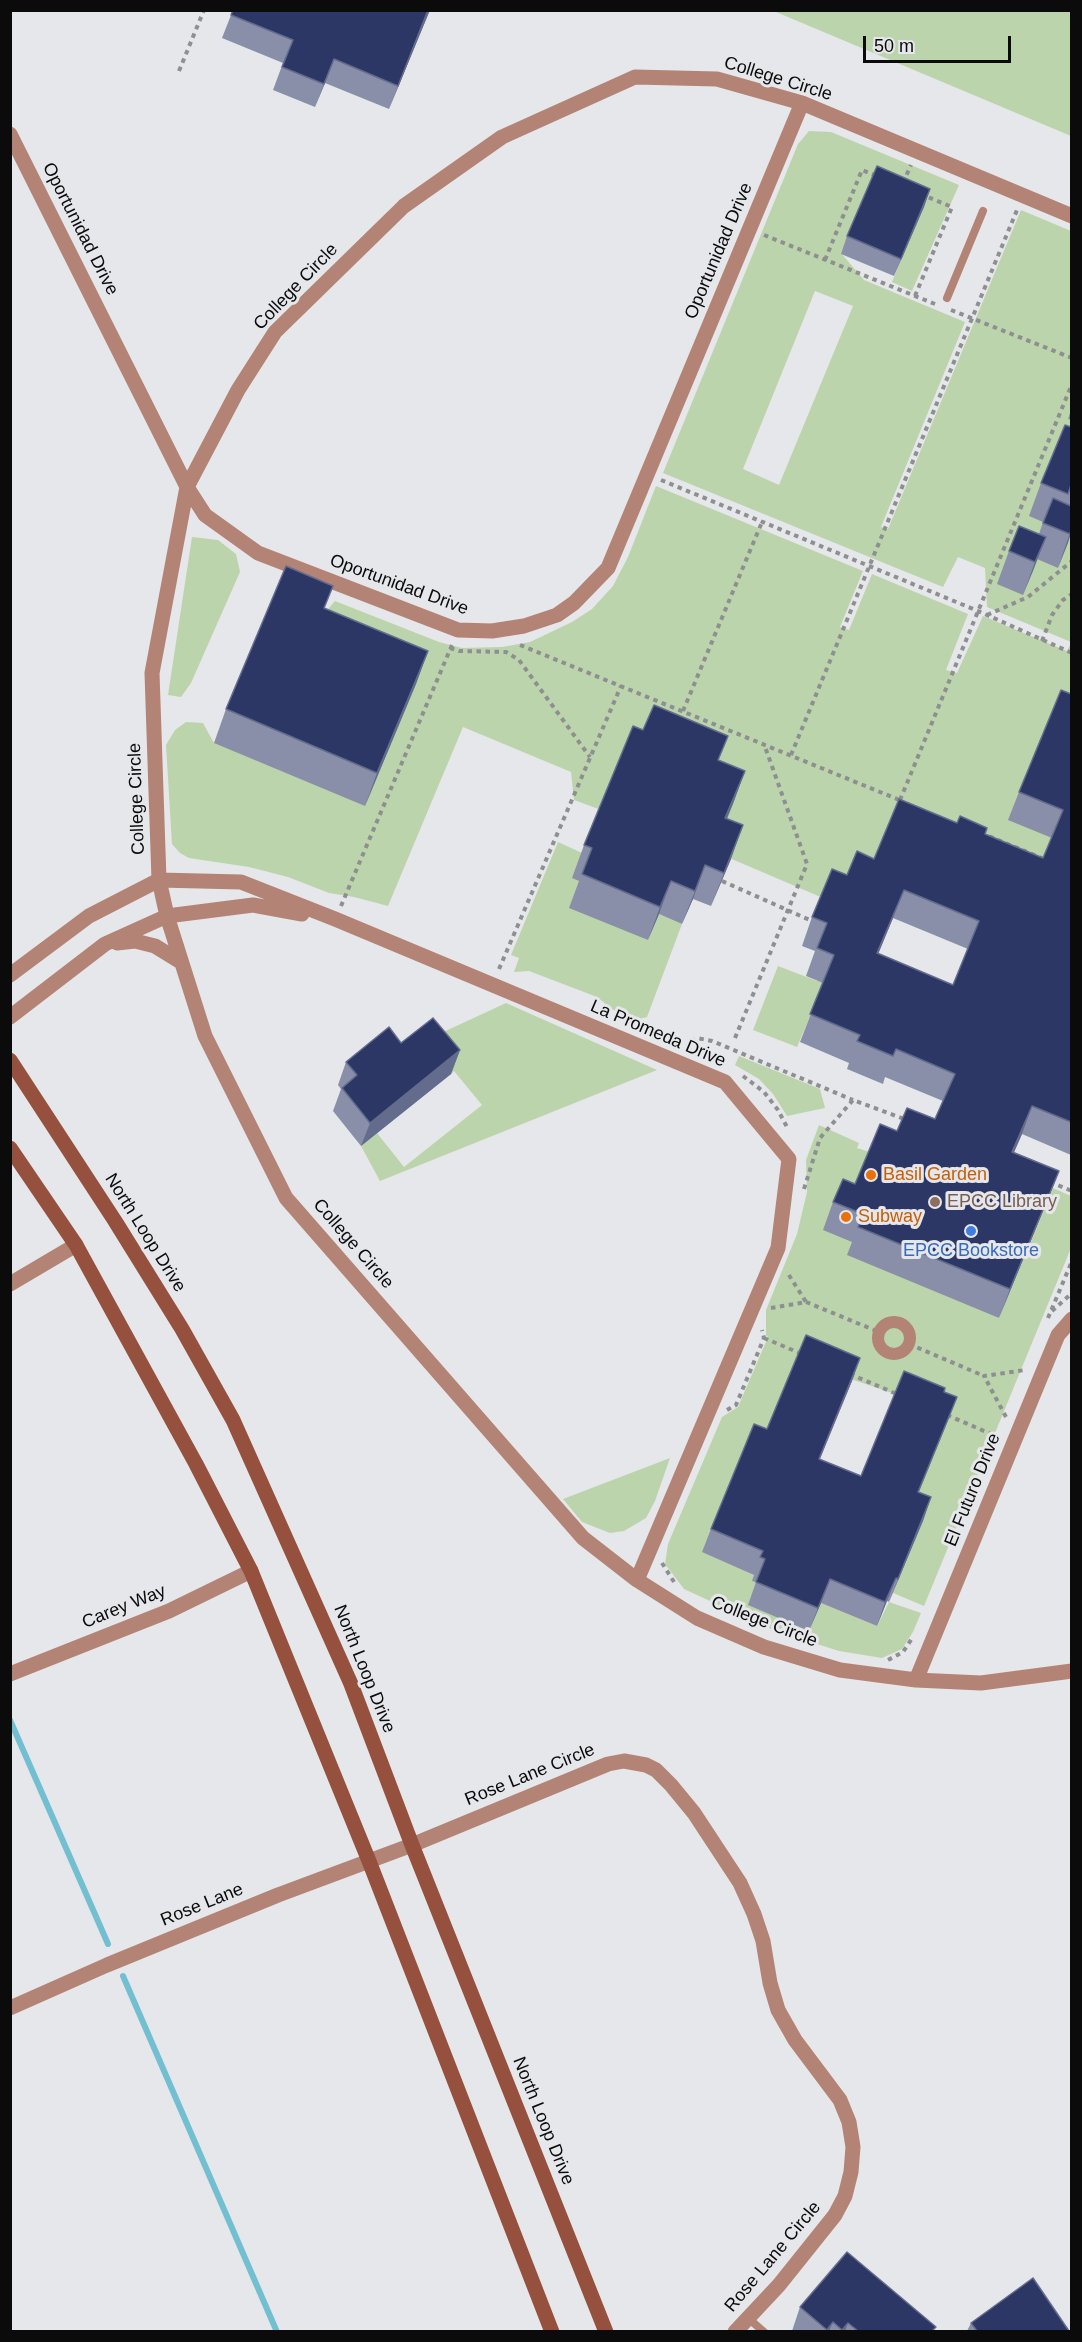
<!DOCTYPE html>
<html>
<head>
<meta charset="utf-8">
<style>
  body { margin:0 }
  #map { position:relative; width:1082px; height:2342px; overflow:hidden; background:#e6e7ea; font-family:Arial,sans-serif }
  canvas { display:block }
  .frame { position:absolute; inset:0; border:12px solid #0b0b0c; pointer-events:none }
  .scale { position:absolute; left:863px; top:36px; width:148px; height:27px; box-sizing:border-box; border:3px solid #0b0b0c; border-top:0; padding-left:8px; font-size:18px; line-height:21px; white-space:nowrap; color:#0b0b0c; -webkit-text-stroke:4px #e6e7ea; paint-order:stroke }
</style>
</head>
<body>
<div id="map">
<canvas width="1082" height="2342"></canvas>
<div class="frame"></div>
<div class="scale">50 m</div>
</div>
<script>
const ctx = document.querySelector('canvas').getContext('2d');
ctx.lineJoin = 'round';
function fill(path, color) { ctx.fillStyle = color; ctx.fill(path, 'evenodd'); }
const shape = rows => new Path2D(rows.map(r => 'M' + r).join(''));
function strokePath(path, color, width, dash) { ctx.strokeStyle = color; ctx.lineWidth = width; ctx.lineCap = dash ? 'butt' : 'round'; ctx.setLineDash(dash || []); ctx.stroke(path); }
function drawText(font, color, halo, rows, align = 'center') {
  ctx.font = font + ' Arial,sans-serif'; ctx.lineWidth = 6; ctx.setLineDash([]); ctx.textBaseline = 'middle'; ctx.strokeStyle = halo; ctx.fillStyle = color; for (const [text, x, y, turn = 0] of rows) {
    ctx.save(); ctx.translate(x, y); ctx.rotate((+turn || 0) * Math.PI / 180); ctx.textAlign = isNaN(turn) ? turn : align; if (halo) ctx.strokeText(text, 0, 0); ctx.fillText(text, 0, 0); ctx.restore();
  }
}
fill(shape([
  [776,10,1071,11,1071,136,776,12],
  [809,131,831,132,959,185,912,291,892,282,923,207,841,253,864,280,965,322,881,527,888,529,1021,210,1071,231,1071,642,987,607,985,568,958,557,943,587,663,473,798,144],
  [815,291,853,306,779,485,743,469],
  [656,486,863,571,840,627,849,630,872,574,968,614,946,670,957,673,983,616,1067,651,1071,643,1071,727,1053,838,1033,887,857,903,837,904,713,851,574,800,571,772,463,727,388,906,354,897,329,893,288,877,249,867,189,858,180,853,172,844,166,745,175,730,186,722,203,723,214,743,335,601,439,642,462,648,502,647,530,642,572,622,592,609,613,586,628,557],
  [192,537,218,540,236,554,240,572,191,683,181,697,168,695],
  [558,842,582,853,580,882,648,940,659,914,682,924,647,1017,639,1019,630,1018,616,1012,597,997,529,971,514,972,519,958,511,955],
  [778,966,817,981,831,967,797,1047,753,1030],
  [506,1003,657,1070,380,1181,361,1146,377,1133,404,1167,482,1105,454,1071,451,1074,424,1041],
  [739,1056,820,1089,825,1108,787,1116,773,1094,759,1079,735,1065],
  [819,1125,859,1143,857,1148,870,1152,853,1243,999,1318,1053,1188,1071,1196,1071,1248,924,1606,893,1593,923,1521,895,1394,830,1372,740,1568,754,1575,757,1583,809,1631,821,1603,877,1626,889,1602,921,1613,913,1632,902,1649,882,1658,839,1651,773,1630,684,1589,665,1564,668,1544,722,1417,738,1407,768,1337,766,1335,766,1310,797,1234,807,1192,806,1160],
  [670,1458,655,1501,646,1518,624,1531,610,1533,582,1522,563,1499]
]), '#bcd4ab');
strokePath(shape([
  [10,1720,108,1944],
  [123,1976,277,2332]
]), '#72bfd2', 6);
strokePath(shape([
  [179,71,204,10],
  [903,183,911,165],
  [764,235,935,304],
  [825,260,862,170,877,176],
  [915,296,952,207,923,195],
  [951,310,1072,358],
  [661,480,978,611,1072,653],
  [987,615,1028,597,1072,561],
  [1042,641,1052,615,1063,600,1072,594],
  [520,645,902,801],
  [450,648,459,651,506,652,519,660,590,757],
  [683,711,762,522],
  [791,755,1017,210],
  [900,800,1072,384],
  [981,833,1044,859],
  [722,881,812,921],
  [341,906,452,645],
  [499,969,621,686],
  [735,1038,807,864,764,744],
  [690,1050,690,1043,697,1038,712,1041,853,1100],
  [743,1076,764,1092,778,1110,788,1129],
  [1050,1182,1072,1191],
  [804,1189,820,1138,853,1100,907,1120],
  [806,1302,879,1332],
  [771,1308,806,1302,787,1272],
  [1052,1311,1072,1293],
  [1048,1318,1072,1261],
  [764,1338,802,1354],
  [909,1344,984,1376],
  [850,1374,899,1395],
  [727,1410,736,1405,764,1338,762,1330],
  [947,1415,998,1437],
  [1006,1417,984,1376,1025,1370],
  [662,1563,674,1582],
  [888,1660,903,1652,913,1637]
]), '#8e8f91', 4, [4.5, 4.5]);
strokePath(shape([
  [947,298,983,211],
  [748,2318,764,2332]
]), '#b38375', 8);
strokePath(shape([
  '878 1338a16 16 0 1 1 32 0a16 16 0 1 1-32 0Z'
]), '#b38375', 12);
strokePath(shape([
  [10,134,187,487,205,515,258,553,458,630,492,631,524,626,557,615,574,603,608,568,802,103],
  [1072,216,802,103,717,79,635,77,502,137,404,206,275,332,238,390,187,487,152,673,159,880,167,916,205,1036,286,1198,583,1538,637,1580,697,1618,764,1647,840,1670,916,1680,981,1683,1072,1671],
  [117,943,135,941,155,946,181,962],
  [10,975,89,916,159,880,241,882,335,919,725,1082,789,1159,778,1248,637,1580],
  [10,1017,105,944,167,916,253,905,302,914],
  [10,1284,76,1245],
  [10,1674,169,1611,251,1571],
  [916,1680,1058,1335,1072,1319],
  [10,2008,107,1965,278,1895,412,1845,608,1764,624,1761,646,1765,656,1770,671,1785,694,1813,740,1883,754,1914,763,1941,770,1983,778,2010,795,2040,840,2100,849,2122,853,2147,851,2172,845,2196,835,2215,779,2285,735,2332]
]), '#b38375', 15);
strokePath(shape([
  [10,1060,115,1221,182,1329,233,1420,351,1684,412,1845,606,2332],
  [10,1148,76,1245,196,1464,251,1571,369,1861,552,2332]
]), '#95513e', 15);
fill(shape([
  [233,10,430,10,389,109,325,83,315,107,273,90,283,63,222,38],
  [930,189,924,207,894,276,841,254,847,236],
  [1071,410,1071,420,1068,419],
  [1071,426,1071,533,1058,568,1037,559,1023,595,997,584,1009,551,1039,534,1043,522,1029,516,1041,483],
  [428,651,416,684,365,806,214,743,226,709],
  [1071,694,1071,1155,1022,1134,1014,1152,1059,1171,1048,1199,999,1318,847,1255,852,1242,823,1230,833,1202,855,1184,897,1131,935,1119,943,1101,885,1077,883,1084,847,1069,849,1063,800,1042,823,983,806,976,815,951,802,946,812,917,847,875,874,859,985,835,1043,858,1052,838,1008,820,1019,792],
  [893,918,968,949,953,985,878,954],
  [719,760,745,771,727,819,731,859,711,906,693,899,682,924,659,914,648,940,569,908,579,881,572,878,584,845],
  [401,1043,460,1050,451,1074,361,1146,333,1111,341,1089,338,1085,346,1062],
  [860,1358,852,1381,820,1459,861,1476,944,1392,957,1397,948,1420,919,1492,931,1497,923,1521,889,1602,887,1601,877,1626,821,1603,809,1631,748,1605,756,1582,752,1581,754,1575,702,1552,711,1529,767,1429],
  [800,2307,935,2331,792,2331],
  [971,2323,1069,2331,967,2331]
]), '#898fa8');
fill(shape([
  [428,10,430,10,389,109,398,86],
  [334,59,325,83,315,107,324,84],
  [930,189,924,207,894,276,901,259],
  [1071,530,1071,533,1068,543,1058,568],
  [1046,537,1033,571,1023,595,1035,562],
  [428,651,416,684,365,806,377,773],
  [745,771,733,804,713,851,725,818],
  [743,825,731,859,711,906,724,873],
  [705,865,693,899,682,924,695,891],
  [671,881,659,914,648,940,660,907],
  [904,890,893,918,867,981,877,953],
  [460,1050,451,1074,361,1146,370,1123],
  [1032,1106,1022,1134,1002,1180,1012,1152],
  [1059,1171,1048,1199,999,1318,1010,1289],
  [860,1358,852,1381,810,1482,819,1459],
  [957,1397,948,1420,909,1515,918,1492],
  [931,1497,923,1521,889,1602,898,1579],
  [896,1578,887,1601,877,1626,885,1602],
  [830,1579,821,1603,809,1631,818,1608],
  [833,2322,829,2331,826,2331,827,2330],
  [848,2323,845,2331,842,2331,842,2330]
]), '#646c8d');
const building = shape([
  [233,10,428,10,398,86,334,59,324,84,282,67,293,40,231,15,233,10],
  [877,166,930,189,901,259,847,236,877,166],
  [1065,425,1071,427,1071,426,1071,485,1068,494,1041,483,1065,425],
  [1053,498,1071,506,1071,530,1070,534,1043,523,1053,498],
  [1019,526,1046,537,1035,562,1009,551,1019,526],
  [286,566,333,586,324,608,428,651,377,773,226,709,286,566],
  [1061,690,1071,694,1071,1122,1032,1106,1012,1152,1059,1171,1010,1289,858,1227,863,1214,833,1202,843,1179,855,1184,880,1124,897,1131,907,1108,935,1119,955,1074,896,1049,893,1056,857,1041,860,1035,810,1014,834,955,817,948,827,923,812,917,832,869,847,875,857,851,874,859,899,799,957,823,960,816,987,828,985,834,1043,858,1063,810,1019,792,1061,690],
  [904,890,979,921,953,985,877,953,904,890],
  [654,705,728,736,718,760,745,771,725,818,743,825,724,873,705,865,695,891,671,881,660,907,582,874,592,848,584,845,633,726,643,730,654,705],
  [433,1018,460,1050,370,1123,342,1088,357,1075,346,1062,389,1027,401,1043,433,1018],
  [806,1335,860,1358,819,1459,861,1476,904,1371,945,1388,944,1392,957,1397,918,1492,931,1497,898,1579,896,1578,885,1602,830,1579,818,1608,756,1582,765,1559,760,1557,763,1551,711,1529,754,1424,767,1429,806,1335],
  [847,2252,936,2327,932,2331,858,2331,848,2323,842,2330,833,2322,827,2330,800,2307,847,2252],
  [1033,2278,1069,2331,977,2331,971,2323,1033,2278]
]);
fill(building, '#2c3765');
strokePath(building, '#646c8d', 1.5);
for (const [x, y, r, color] of [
  [871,1175,6,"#e8710a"],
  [935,1202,6,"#8d6e63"],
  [846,1217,6,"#e8710a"],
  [971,1231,6,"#3f7fe0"]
]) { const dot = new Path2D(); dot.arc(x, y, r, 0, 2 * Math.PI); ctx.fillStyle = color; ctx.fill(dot); strokePath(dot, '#e6e7ea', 2); }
drawText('18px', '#0b0b0c', '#e6e7ea', [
  ["College Circle",778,79,17],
  ["Oportunidad Drive",80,229,63],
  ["Oportunidad Drive",719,251,-67],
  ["College Circle",296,287,-46],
  ["Oportunidad Drive",399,585,20],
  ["College Circle",137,799,-92],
  ["La Promeda Drive",658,1034,23],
  ["North Loop Drive",145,1233,58],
  ["College Circle",353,1244,49],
  ["El Futuro Drive",973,1490,-68],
  ["Carey Way",124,1607,-22],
  ["College Circle",764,1622,21],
  ["North Loop Drive",364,1669,68],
  ["Rose Lane Circle",530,1775,-22],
  ["Rose Lane",202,1905,-22],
  ["North Loop Drive",543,2121,68],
  ["Rose Lane Circle",773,2257,-50]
]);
drawText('18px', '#c56008', '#e6e7ea', [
  ["Basil Garden",883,1175],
  ["Subway",858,1217]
], 'left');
drawText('18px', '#785e54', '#e6e7ea', [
  ["EPCC Library",947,1202]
], 'left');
drawText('18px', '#366cbe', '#e6e7ea', [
  ["EPCC Bookstore",971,1251]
]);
</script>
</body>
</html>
